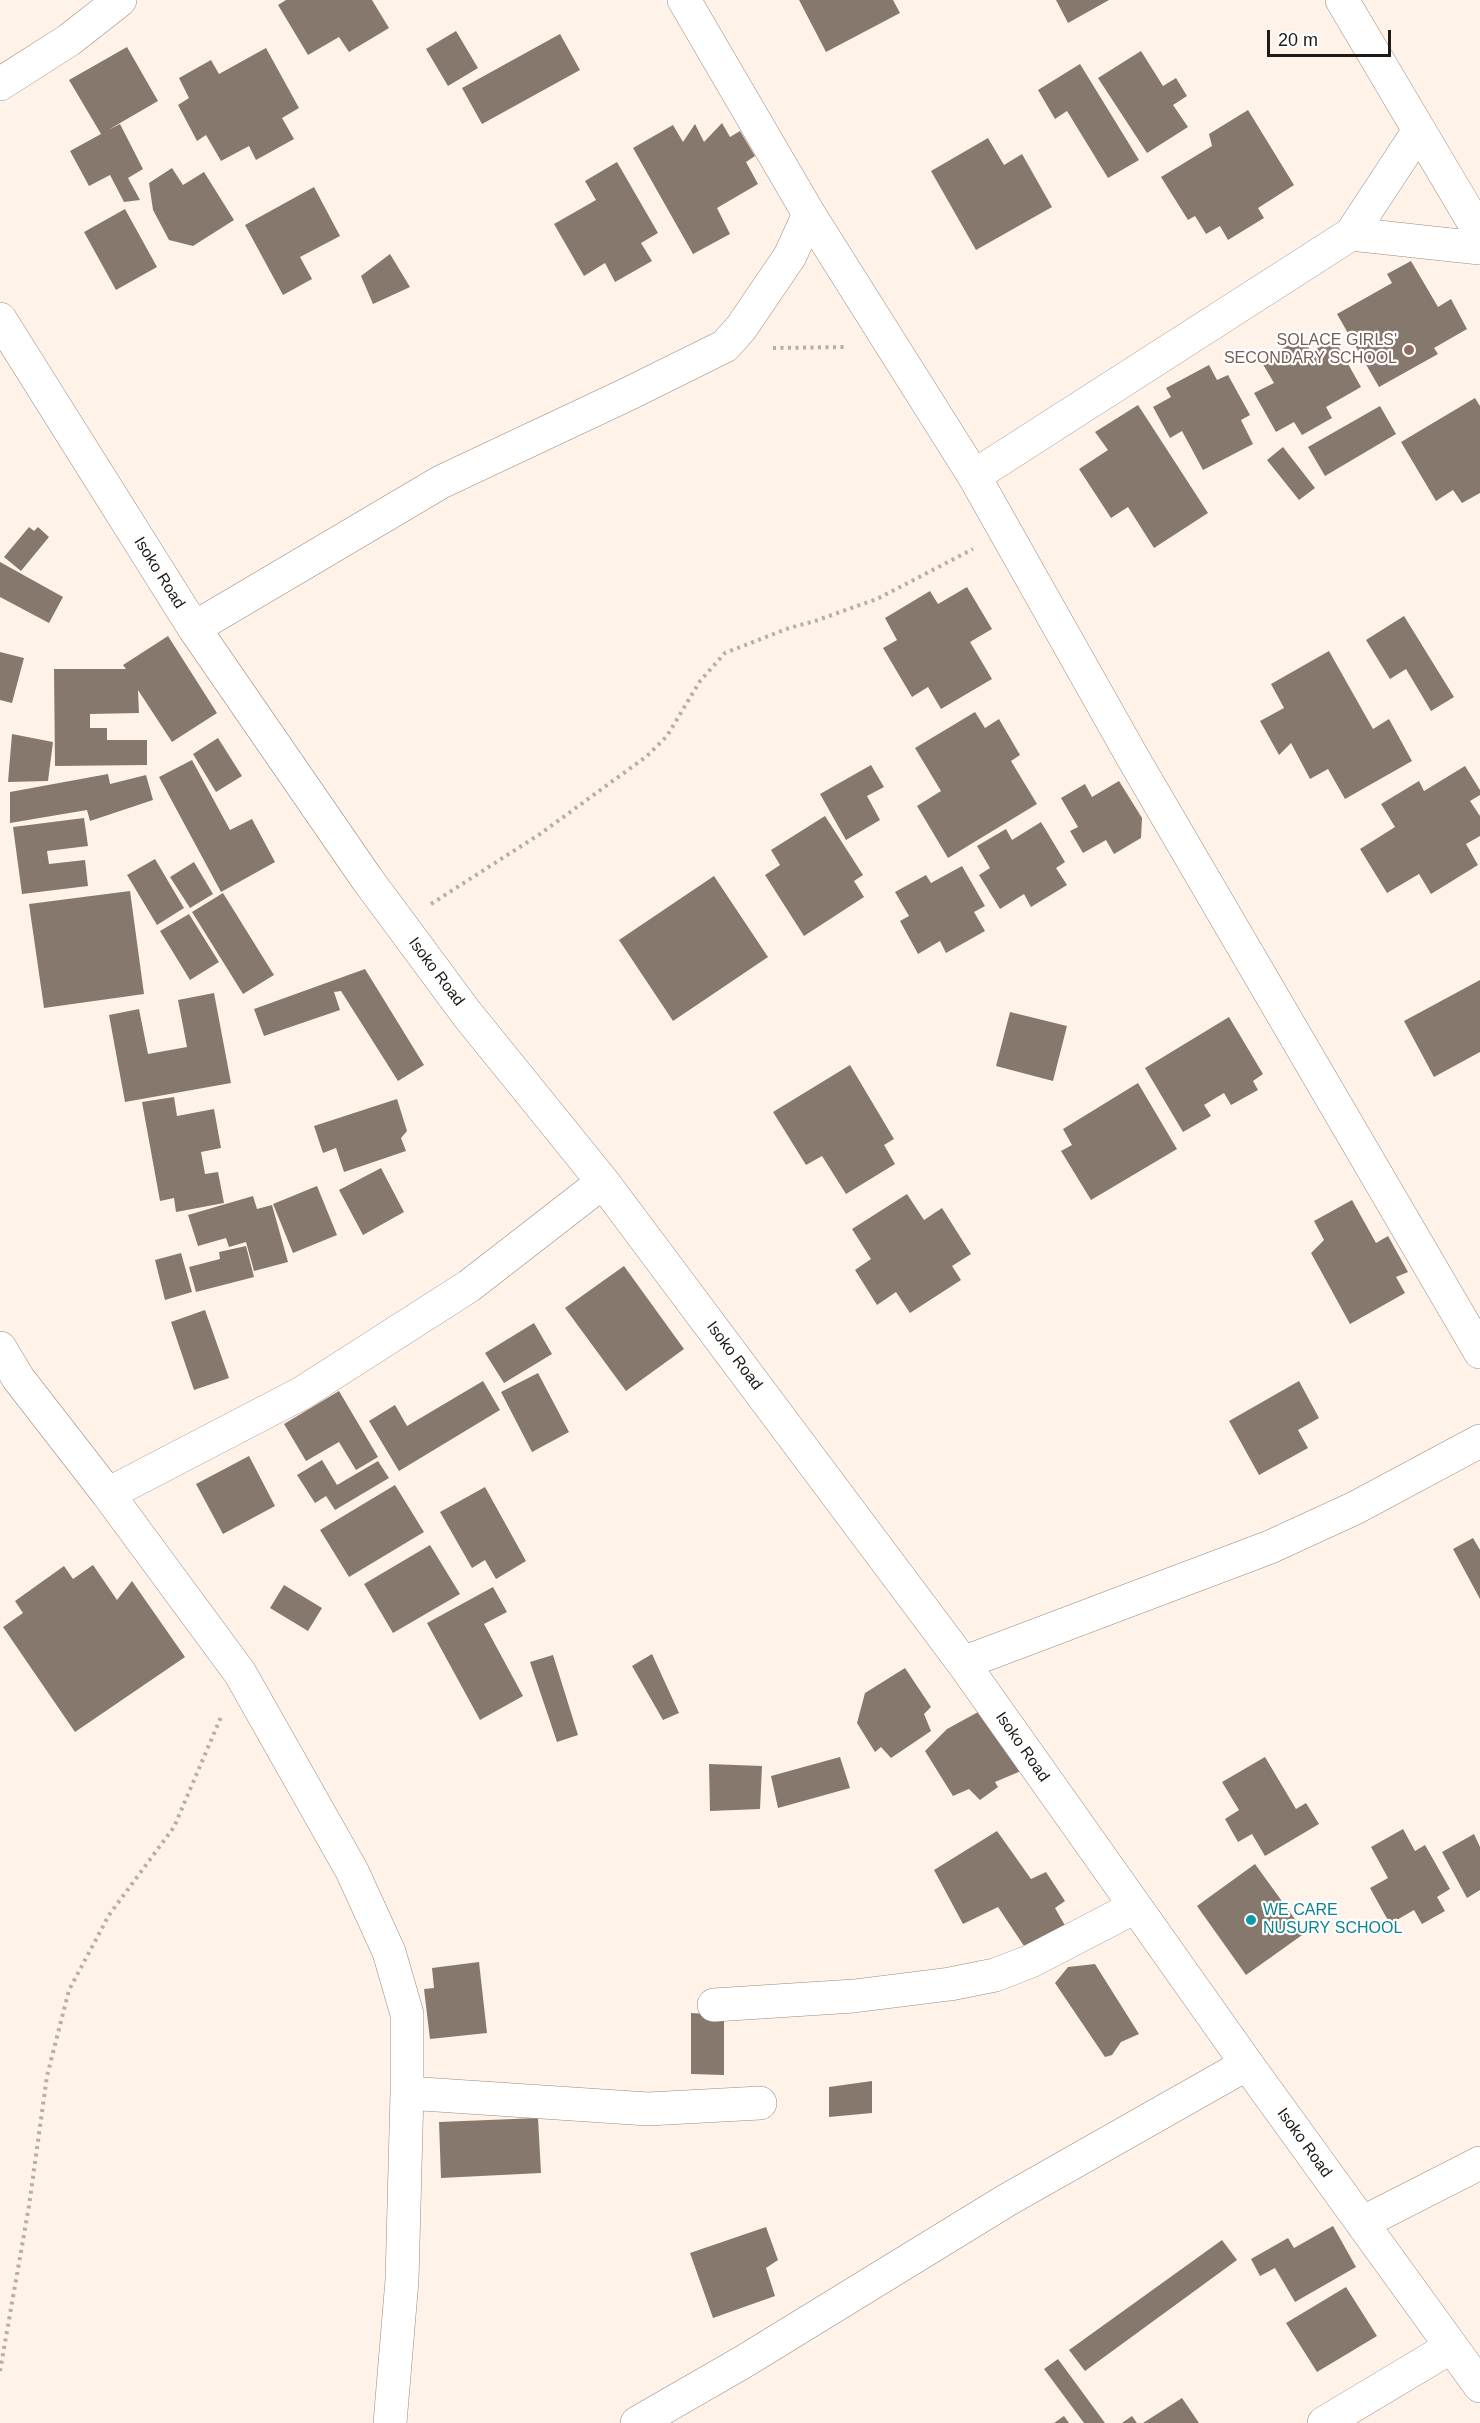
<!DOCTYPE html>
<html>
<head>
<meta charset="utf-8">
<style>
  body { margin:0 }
  #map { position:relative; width:1480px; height:2423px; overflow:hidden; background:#fff2e8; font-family:Helvetica,sans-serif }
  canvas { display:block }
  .scale { position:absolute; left:1267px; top:30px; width:124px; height:27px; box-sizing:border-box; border:3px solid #1f1a15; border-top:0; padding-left:8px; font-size:18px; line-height:21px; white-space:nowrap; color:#1f1a15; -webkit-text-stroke:4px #fff; paint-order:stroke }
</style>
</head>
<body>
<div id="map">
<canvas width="1480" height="2423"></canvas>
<div class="scale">20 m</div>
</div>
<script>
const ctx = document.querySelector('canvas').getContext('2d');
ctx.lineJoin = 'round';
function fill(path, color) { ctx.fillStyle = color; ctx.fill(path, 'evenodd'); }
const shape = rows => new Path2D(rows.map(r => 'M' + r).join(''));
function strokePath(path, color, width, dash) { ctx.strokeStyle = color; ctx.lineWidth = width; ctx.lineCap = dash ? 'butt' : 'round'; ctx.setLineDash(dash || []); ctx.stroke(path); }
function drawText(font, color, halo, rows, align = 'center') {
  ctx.font = font + ' Helvetica,sans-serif'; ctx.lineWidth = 4.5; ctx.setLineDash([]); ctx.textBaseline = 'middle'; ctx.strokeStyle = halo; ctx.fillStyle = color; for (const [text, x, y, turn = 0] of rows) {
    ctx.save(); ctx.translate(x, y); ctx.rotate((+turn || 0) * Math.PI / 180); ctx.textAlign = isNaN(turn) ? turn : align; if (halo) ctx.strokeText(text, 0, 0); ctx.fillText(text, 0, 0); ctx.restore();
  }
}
fill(shape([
  [286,0,372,0,389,28,349,52,339,37,308,55,278,5],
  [799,0,893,0,900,13,826,52],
  [1056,0,1109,0,1068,23],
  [456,31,478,68,448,86,426,49],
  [560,34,580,70,482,124,462,88],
  [127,47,158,101,108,130,120,124,143,169,128,178,140,200,124,202,110,175,89,186,70,151,101,134,69,80],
  [266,48,299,108,282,118,294,139,256,160,249,146,221,161,206,135,197,141,178,105,189,98,179,78,211,60,219,74],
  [1141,51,1163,86,1176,78,1187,96,1173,105,1188,127,1147,153,1098,78],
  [1080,64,1139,160,1108,178,1067,111,1055,119,1038,90],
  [1248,110,1294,185,1258,208,1264,218,1228,240,1220,226,1206,234,1195,216,1188,220,1161,177,1212,146,1209,134],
  [722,123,730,137,740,131,755,156,746,162,758,184,717,208,730,234,693,254,633,148,673,125,683,142,695,124,704,142],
  [988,138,1004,165,1022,154,1052,207,976,250,931,171],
  [617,162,658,233,641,243,652,261,615,282,605,263,584,276,554,224,596,200,585,181],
  [172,168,183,185,204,172,234,220,193,246,169,240,153,210,149,183],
  [314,187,340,236,300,257,312,279,283,295,245,225],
  [125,209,157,267,116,290,84,232],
  [390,254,410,287,373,304,361,276],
  [1411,261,1438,307,1451,299,1467,329,1434,348,1438,354,1379,387,1337,314,1392,283,1387,274],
  [1303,337,1311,352,1334,339,1361,387,1326,407,1332,418,1302,435,1294,422,1276,432,1254,393,1274,383,1261,361],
  [1209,365,1217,380,1228,375,1250,415,1241,420,1253,444,1203,470,1182,431,1170,438,1153,407,1171,397,1166,388],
  [1475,398,1480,406,1480,493,1462,503,1453,490,1436,501,1401,442],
  [1138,405,1208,513,1154,548,1128,507,1111,518,1079,469,1108,450,1095,432],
  [1380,406,1396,434,1325,476,1308,447],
  [1283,447,1315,488,1299,500,1267,460],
  [29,527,34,531,38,527,49,537,21,571,4,557],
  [0,562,63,597,49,623,0,597],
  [967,587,992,629,970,642,992,679,941,709,928,687,912,697,883,648,897,640,885,618,930,591,938,604],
  [1404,616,1454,697,1431,711,1406,669,1390,679,1366,640],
  [168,636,217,713,172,742,138,690,139,713,90,714,90,728,107,728,107,740,147,740,147,765,55,766,54,669,126,669,123,665],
  [1329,651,1373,729,1389,719,1412,761,1345,799,1328,769,1310,779,1291,743,1279,755,1260,721,1284,708,1271,684],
  [0,652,24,658,12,703,0,700],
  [975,712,985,728,999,719,1020,755,1011,761,1037,804,948,858,917,806,941,791,915,748],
  [12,734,53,742,48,781,8,782],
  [218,738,242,776,216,792,193,754],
  [192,760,230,830,252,819,275,862,221,892,159,777],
  [871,765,884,787,867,796,880,820,846,840,820,794],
  [1465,766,1480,790,1480,795,1470,801,1480,816,1480,836,1466,844,1478,865,1431,894,1419,874,1387,893,1360,849,1395,827,1381,804,1419,781,1424,791],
  [108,774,110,784,146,775,153,800,90,821,87,810,10,823,10,792],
  [1119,781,1142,818,1141,838,1114,854,1106,840,1083,853,1070,831,1078,827,1061,798,1085,784,1092,797],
  [825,816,863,875,854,881,864,897,804,936,765,875,780,865,771,850],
  [84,818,88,846,47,851,49,864,85,860,88,886,22,894,13,827],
  [1041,822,1065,862,1056,868,1067,885,1031,907,1024,894,1000,909,979,875,990,868,977,846,1006,829,1012,840],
  [155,859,184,908,157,925,127,875],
  [194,862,213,894,190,908,170,877],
  [962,866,985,906,974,912,985,931,946,953,940,941,918,954,900,921,909,916,895,892,926,875,931,883],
  [714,876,768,957,673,1021,619,940],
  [130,891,144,994,44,1008,29,904],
  [223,893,274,975,243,994,192,912],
  [189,914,219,962,190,980,160,931],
  [365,969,424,1065,398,1081,341,991,334,992,340,1010,264,1036,254,1009],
  [1480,980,1480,1052,1434,1077,1404,1021],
  [214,993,231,1083,125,1102,109,1015,139,1009,148,1054,187,1047,178,1000],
  [1010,1012,1067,1026,1053,1081,996,1066],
  [1229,1017,1263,1074,1253,1081,1258,1090,1231,1105,1224,1093,1204,1105,1211,1116,1183,1132,1145,1068],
  [850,1065,894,1139,884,1145,895,1164,846,1194,822,1156,806,1165,773,1112],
  [1138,1083,1177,1149,1091,1200,1061,1151,1072,1145,1063,1129],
  [174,1097,177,1116,214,1109,221,1148,201,1152,205,1174,218,1172,224,1203,176,1212,174,1198,160,1201,142,1102],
  [397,1099,407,1131,401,1138,406,1151,344,1172,336,1148,323,1153,314,1126],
  [381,1168,404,1212,363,1235,339,1190],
  [317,1186,337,1235,293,1253,273,1204],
  [907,1194,924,1220,942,1208,971,1254,952,1266,961,1280,910,1313,896,1292,877,1305,855,1270,871,1259,852,1229],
  [253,1196,257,1209,272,1205,288,1262,254,1271,246,1242,229,1247,226,1238,198,1246,188,1215],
  [1352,1200,1376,1243,1388,1236,1408,1272,1396,1277,1405,1293,1350,1324,1311,1253,1324,1240,1314,1221],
  [246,1246,254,1277,196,1292,189,1267,220,1259,219,1252],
  [181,1253,192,1292,165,1300,155,1260],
  [624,1266,684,1349,626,1391,565,1308],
  [205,1310,229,1378,194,1390,171,1322],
  [534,1323,552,1354,504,1383,485,1353],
  [538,1373,569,1432,532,1452,501,1392],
  [483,1381,500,1410,399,1471,369,1421,395,1405,407,1426],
  [1299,1381,1319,1418,1298,1430,1308,1448,1259,1475,1229,1421],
  [339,1391,378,1457,356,1470,339,1442,306,1461,284,1424],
  [249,1456,275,1506,223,1534,196,1484],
  [322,1460,337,1485,378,1461,389,1478,335,1510,326,1496,315,1503,297,1475],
  [395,1485,424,1532,349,1577,320,1530],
  [485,1487,526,1561,496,1579,485,1560,472,1568,440,1512],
  [1473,1538,1480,1550,1480,1599,1453,1549],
  [430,1545,460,1594,393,1633,364,1584],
  [93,1565,117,1600,132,1581,185,1657,75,1732,3,1627,23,1613,15,1601,64,1566,73,1579],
  [284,1585,322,1608,308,1631,270,1608],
  [493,1587,507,1612,484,1624,523,1696,480,1720,427,1623],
  [652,1654,679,1713,663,1720,632,1666],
  [553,1655,578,1735,557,1742,530,1662],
  [905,1668,931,1707,924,1714,931,1731,891,1758,881,1747,875,1752,857,1723,865,1693],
  [980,1711,1021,1771,995,1782,998,1787,980,1800,969,1789,953,1796,925,1751,947,1729],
  [840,1757,850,1788,778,1808,771,1776],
  [1265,1757,1296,1809,1306,1803,1319,1824,1265,1856,1252,1834,1238,1842,1225,1819,1239,1810,1222,1782],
  [709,1764,762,1766,760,1809,710,1811],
  [1403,1829,1415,1851,1425,1845,1450,1889,1437,1897,1445,1911,1422,1924,1414,1910,1390,1924,1370,1888,1388,1878,1371,1847],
  [997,1831,1031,1879,1046,1872,1065,1901,1055,1908,1067,1929,1028,1952,998,1907,963,1924,934,1870],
  [1474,1834,1480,1847,1480,1890,1467,1898,1442,1852],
  [1255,1864,1305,1933,1246,1975,1197,1906],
  [479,1962,487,2033,430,2039,424,1989,434,1988,432,1968],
  [1095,1964,1139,2034,1121,2042,1112,2055,1105,2057,1055,1983,1068,1967],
  [691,2013,724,2015,724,2075,691,2074],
  [872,2081,872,2113,829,2117,829,2087],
  [538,2118,541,2173,441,2178,439,2122],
  [1333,2226,1356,2267,1295,2302,1275,2268,1260,2276,1251,2259,1288,2238,1294,2248],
  [766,2227,778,2260,766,2268,775,2296,713,2318,690,2253],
  [1222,2240,1237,2260,1085,2371,1069,2350],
  [1346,2287,1377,2336,1317,2372,1286,2323],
  [1058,2359,1105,2423,1084,2423,1044,2369],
  [1182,2398,1199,2423,1143,2423],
  [1064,2416,1069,2423,1054,2423],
  [1132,2416,1137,2423,1122,2423]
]), '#86786d');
const minor = shape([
  [684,0,809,214,974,476,1133,758,1480,1352],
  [1342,0,1480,233],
  [0,84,69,40,120,0],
  [1351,234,1480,248],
  [0,319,194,628,367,879,467,1014,603,1182,963,1663,1247,2064,1480,2386],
  [974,476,1351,234,1418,132],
  [194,628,441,482,628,394,725,346,741,328,790,256,809,214],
  [0,1348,18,1378,108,1494,240,1673,352,1871,389,1952,407,2014,407,2093,402,2280,390,2423],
  [108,1494,302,1393,469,1286,603,1182],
  [963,1663,1270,1547,1355,1508,1480,1441],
  [714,2005,854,1996,950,1984,995,1975,1031,1961,1135,1907],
  [407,2093,648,2109,760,2103],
  [1362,2223,1480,2163],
  [637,2423,743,2362,1007,2200,1247,2064],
  [1324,2423,1451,2347]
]);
strokePath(minor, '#988a7e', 34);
strokePath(shape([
  [773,348,846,347],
  [431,904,540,834,647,756,667,736,700,681,725,653,789,628,815,621,877,599,973,549],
  [0,2371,29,2206,47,2076,69,1990,109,1915,174,1827,221,1717]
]), '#b9aea6', 4, [3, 4.5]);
strokePath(minor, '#fff', 33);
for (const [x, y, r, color] of [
  [1409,350,6,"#8d6e63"],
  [1251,1920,6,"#0f9aa8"]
]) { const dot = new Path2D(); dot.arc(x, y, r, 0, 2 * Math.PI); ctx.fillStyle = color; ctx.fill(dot); strokePath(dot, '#fff', 2); }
drawText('16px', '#785e54', '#fff', [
  ["SOLACE GIRLS'",1397,341],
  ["SECONDARY SCHOOL",1397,359]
], 'right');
drawText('16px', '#1f1a15', '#fff', [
  ["Isoko Road",159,573,58],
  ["Isoko Road",436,972,53],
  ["Isoko Road",734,1356,53],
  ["Isoko Road",1022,1747,55],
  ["Isoko Road",1304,2143,54]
]);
drawText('16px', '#0d838f', '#fff', [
  ["WE CARE",1263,1911],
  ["NUSURY SCHOOL",1263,1929]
], 'left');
</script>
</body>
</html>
